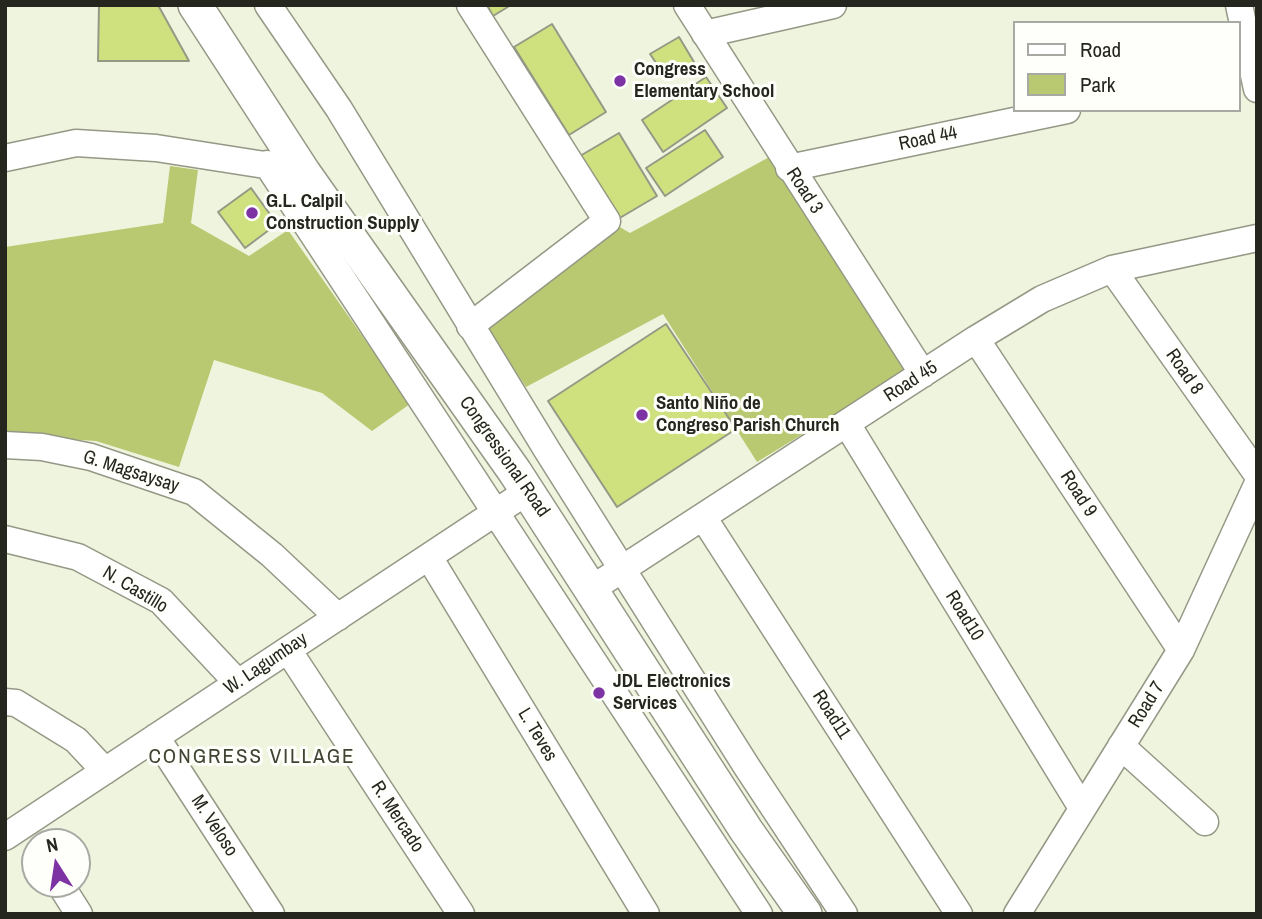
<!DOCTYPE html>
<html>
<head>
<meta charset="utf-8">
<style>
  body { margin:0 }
  #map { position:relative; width:1262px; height:919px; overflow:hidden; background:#eff4df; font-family:"Archivo Narrow",sans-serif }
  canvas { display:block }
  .frame { position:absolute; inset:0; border:7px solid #25271f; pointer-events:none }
  .legend { position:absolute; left:1013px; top:21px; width:228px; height:91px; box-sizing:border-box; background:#fefffb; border:2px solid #a7a9a3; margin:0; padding:9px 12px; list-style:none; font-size:21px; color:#25271f }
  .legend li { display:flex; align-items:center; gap:14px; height:35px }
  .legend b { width:35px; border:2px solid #a7a9a3 }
  .north { position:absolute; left:21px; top:828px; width:70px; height:70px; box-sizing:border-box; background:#fefffb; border:2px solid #a7a9a3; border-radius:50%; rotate:348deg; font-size:19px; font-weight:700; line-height:28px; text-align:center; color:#25271f }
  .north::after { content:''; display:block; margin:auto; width:24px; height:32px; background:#7e33a5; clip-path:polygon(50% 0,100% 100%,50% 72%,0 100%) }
</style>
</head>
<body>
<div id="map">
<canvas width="1262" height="919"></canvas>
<div class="frame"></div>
<ul class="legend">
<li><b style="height:9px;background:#fff"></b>Road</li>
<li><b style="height:19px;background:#b9c971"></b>Park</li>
</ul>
<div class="north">N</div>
</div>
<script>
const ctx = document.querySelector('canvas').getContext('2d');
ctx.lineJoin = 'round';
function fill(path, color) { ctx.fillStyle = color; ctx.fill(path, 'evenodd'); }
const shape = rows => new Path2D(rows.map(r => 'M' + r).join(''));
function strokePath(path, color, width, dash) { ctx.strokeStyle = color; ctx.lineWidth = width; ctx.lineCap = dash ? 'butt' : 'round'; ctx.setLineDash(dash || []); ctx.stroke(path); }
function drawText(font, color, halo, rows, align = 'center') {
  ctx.font = font + ' "Archivo Narrow",sans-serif'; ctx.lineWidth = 6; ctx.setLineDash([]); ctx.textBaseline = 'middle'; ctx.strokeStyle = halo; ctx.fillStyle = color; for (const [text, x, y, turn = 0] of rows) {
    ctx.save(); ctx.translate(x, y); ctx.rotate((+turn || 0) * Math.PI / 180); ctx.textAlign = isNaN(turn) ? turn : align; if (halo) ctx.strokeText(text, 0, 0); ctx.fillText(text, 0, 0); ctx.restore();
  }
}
fill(shape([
  [773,155,909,369,757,462,663,314,526,387,487,329,613,223,630,233],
  [170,166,198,170,191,223,249,256,288,230,410,404,372,431,322,393,214,360,179,467,96,441,5,435,5,247,163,223]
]), '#b9c971');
const building = shape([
  [99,5,158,5,189,61,98,61,99,5],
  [487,5,511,5,493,16,487,5],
  [552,24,606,112,569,135,514,47,552,24],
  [679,37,694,62,667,79,650,54,679,37],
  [706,77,727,108,663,152,642,120,706,77],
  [705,130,723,157,665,196,646,168,705,130],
  [619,133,657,196,618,219,580,156,619,133],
  [251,188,277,224,245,248,218,212,251,188],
  [666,324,736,429,617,507,548,401,666,324]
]);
fill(building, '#cfe17f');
strokePath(building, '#949985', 2);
const minor = shape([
  [268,5,339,109,547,450,747,767,844,914],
  [687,5,923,374],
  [1239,5,1257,89],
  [705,34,833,5],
  [5,158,76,143,156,148,284,168],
  [267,164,759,914],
  [789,168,1067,110],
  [1112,269,1257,474],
  [470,326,607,221,470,5],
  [976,339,1181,650],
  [847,424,1082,808],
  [5,445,42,447,91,457,194,492,272,555,338,617],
  [703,517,959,914],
  [5,539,78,557,161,601,238,683],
  [429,557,646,914],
  [593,588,976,339,1042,299,1112,269,1257,238],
  [288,650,461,914],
  [5,702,16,703,76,740,105,771],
  [156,737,271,914],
  [1121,746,1205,822],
  [5,837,528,491],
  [60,884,79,914],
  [1017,914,1181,650,1257,485]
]);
const major = shape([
  [195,5,304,173,515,472,746,830,805,914]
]);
strokePath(minor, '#949885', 29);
strokePath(major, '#949885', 36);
strokePath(minor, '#fff', 26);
strokePath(major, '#fff', 33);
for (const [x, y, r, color] of [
  [620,81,7,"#7e33a5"],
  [252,213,7,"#7e33a5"],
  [642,415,7,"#7e33a5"],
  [599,693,7,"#7e33a5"]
]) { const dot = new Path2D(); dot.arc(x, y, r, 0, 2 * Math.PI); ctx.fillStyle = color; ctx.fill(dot); strokePath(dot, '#fefffb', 2.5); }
drawText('bold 19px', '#25271f', '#fefffb', [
  ["Congress",634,70],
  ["Elementary School",634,92],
  ["G.L. Calpil",266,202],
  ["Construction Supply",266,224],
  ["Santo Niño de",656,404],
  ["Congreso Parish Church",656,426],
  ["JDL Electronics",613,682],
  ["Services",613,704]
], 'left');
drawText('19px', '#25271f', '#fefffb', [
  ["Road 44",928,139,-12],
  ["Road 3",804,191,57],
  ["Road 8",1184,372,55],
  ["Road 45",911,382,-33],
  ["Congressional Road",504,457,55],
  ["G. Magsaysay",131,472,18],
  ["Road 9",1078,494,57],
  ["N. Castillo",135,590,31],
  ["Road10",964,616,58],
  ["W. Lagumbay",266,664,-34],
  ["Road 7",1147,705,-58],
  ["Road11",831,715,57],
  ["L. Teves",537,735,59],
  ["R. Mercado",397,817,57],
  ["M. Veloso",214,826,57]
]);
ctx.letterSpacing = '2px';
drawText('21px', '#404433', '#fefffb', [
  ["CONGRESS VILLAGE",252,757]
]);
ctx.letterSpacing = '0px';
</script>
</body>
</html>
